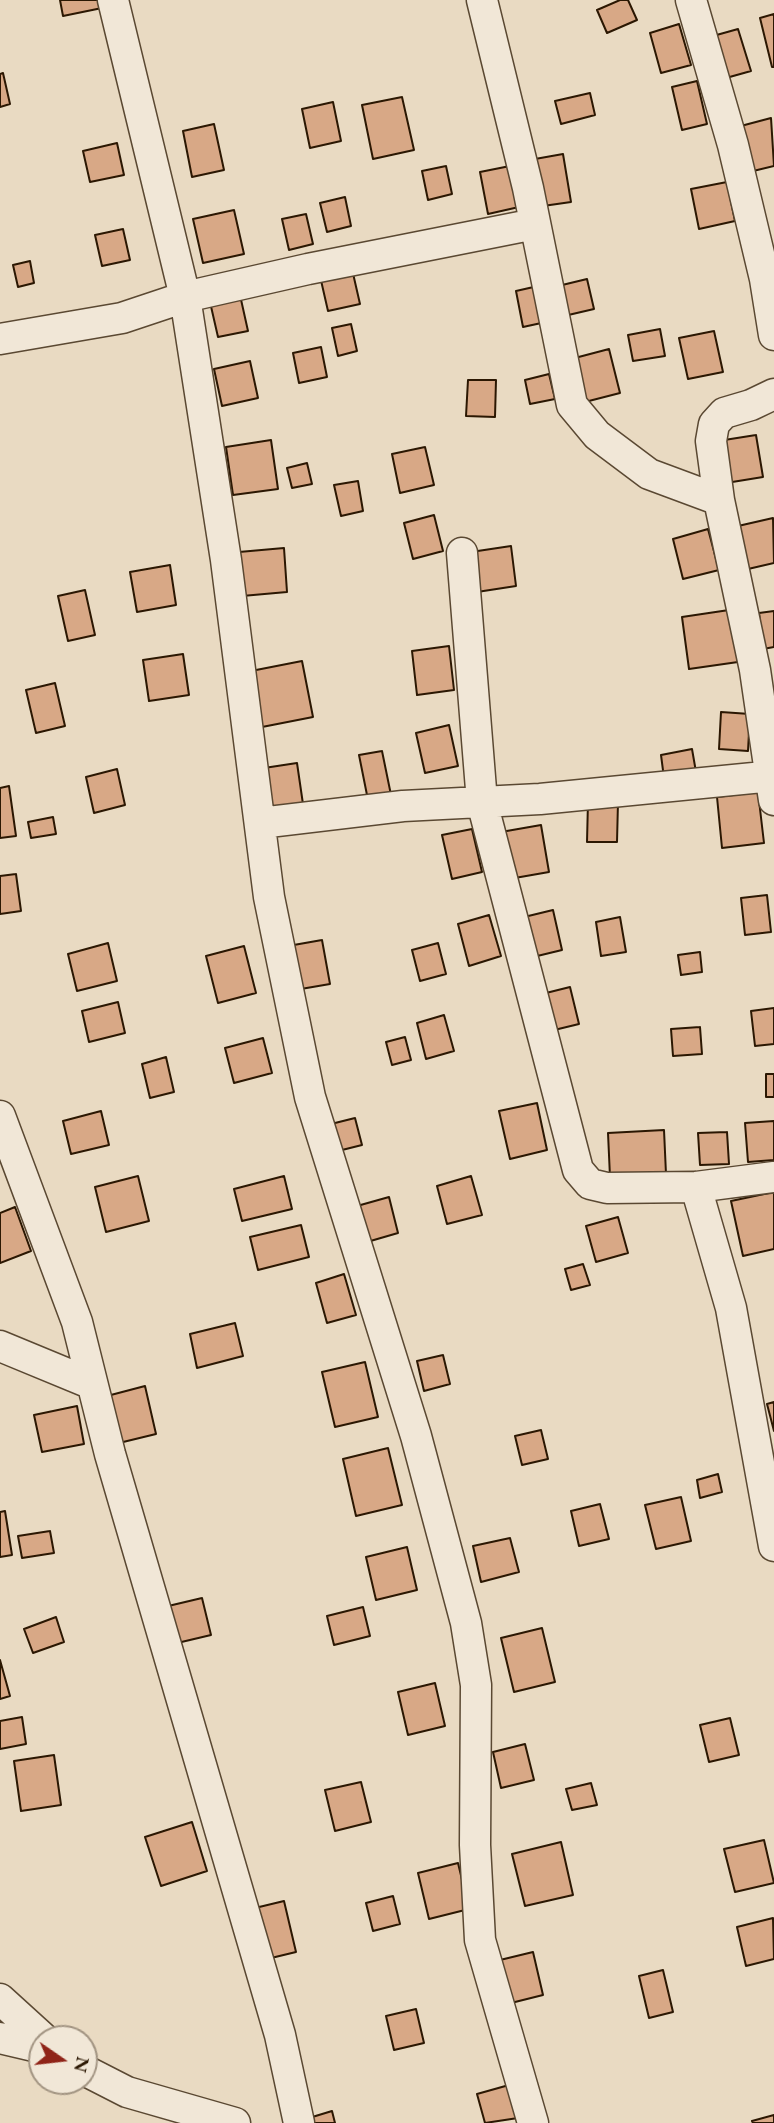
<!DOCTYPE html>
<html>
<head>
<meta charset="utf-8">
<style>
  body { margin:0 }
  #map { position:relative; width:774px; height:2123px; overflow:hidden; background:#e9dac2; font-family:"EB Garamond",serif }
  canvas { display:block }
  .north { position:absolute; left:28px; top:2025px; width:70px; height:70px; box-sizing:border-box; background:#f1e7d7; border:2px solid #a29482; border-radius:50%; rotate:104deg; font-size:19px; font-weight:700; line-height:28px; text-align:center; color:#2b1702 }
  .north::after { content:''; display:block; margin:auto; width:24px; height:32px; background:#8f2418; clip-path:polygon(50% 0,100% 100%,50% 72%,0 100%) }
</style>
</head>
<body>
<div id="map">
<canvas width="774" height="2123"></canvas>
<div class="north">N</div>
</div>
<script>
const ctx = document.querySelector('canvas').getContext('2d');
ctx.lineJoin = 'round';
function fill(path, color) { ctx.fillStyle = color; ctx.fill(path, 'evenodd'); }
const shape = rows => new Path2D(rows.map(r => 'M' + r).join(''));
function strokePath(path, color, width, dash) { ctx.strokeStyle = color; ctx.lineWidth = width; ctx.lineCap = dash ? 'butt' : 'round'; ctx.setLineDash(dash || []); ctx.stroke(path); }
const building = shape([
  [60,0,100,0,102,8,63,16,60,0],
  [620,0,628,0,637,20,607,33,597,10,620,0],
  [774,14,774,67,772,67,760,18,774,14],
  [679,24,691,65,661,73,650,33,679,24],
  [738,29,751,71,726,78,713,36,738,29],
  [3,73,10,104,0,107,0,74,3,73],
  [697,81,707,124,682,130,672,87,697,81],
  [590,93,595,115,561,124,555,101,590,93],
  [402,97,414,150,373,159,362,105,402,97],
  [333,102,341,141,310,148,302,109,333,102],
  [771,118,774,166,749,172,737,127,771,118],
  [214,124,224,170,192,177,183,131,214,124],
  [117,143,124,175,90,182,83,151,117,143],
  [563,154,571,202,543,206,535,159,563,154],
  [446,166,452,194,428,200,422,171,446,166],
  [510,166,519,207,488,214,480,172,510,166],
  [727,182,735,221,699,229,691,189,727,182],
  [345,197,351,226,327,232,320,203,345,197],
  [234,210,244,254,203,263,193,219,234,210],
  [306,214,313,244,289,250,282,219,306,214],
  [123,229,130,260,102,266,95,235,123,229],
  [30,261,34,283,18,287,13,265,30,261],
  [352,269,360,304,328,311,320,276,352,269],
  [587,279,594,309,564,316,558,286,587,279],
  [538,286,546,322,523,327,516,291,538,286],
  [240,295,248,331,218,337,210,302,240,295],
  [351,324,357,351,338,356,332,328,351,324],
  [660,329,665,356,633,361,628,335,660,329],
  [714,331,723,372,688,379,679,338,714,331],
  [321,347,327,377,299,383,293,353,321,347],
  [609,349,620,393,581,403,571,359,609,349],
  [250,361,258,398,222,406,214,369,250,361],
  [549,374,555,399,530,404,525,380,549,374],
  [468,380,496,380,495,417,466,416,468,380],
  [756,435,763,477,726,483,718,441,756,435],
  [271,440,278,489,233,495,226,447,271,440],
  [425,447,434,485,400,493,392,454,425,447],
  [307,463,312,484,292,488,287,468,307,463],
  [358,481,363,511,341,516,334,485,358,481],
  [434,515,443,551,413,559,404,523,434,515],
  [773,518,774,563,748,569,738,526,773,518],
  [708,529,719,570,683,579,673,539,708,529],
  [511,546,516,586,477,592,471,552,511,546],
  [284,548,287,592,242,596,239,552,284,548],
  [170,565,176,605,137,612,130,572,170,565],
  [85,590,95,635,68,641,58,596,85,590],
  [729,610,738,662,689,669,682,617,729,610],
  [774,611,774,647,763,649,759,613,774,611],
  [449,646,454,690,417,695,412,651,449,646],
  [183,654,189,695,149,701,143,660,183,654],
  [302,661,313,717,262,727,251,671,302,661],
  [55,683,65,726,36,733,26,690,55,683],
  [721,712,750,714,748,751,719,749,721,712],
  [449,725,458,766,425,773,416,733,449,725],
  [692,749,696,772,664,778,661,755,692,749],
  [382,751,391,795,368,800,359,755,382,751],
  [297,763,304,811,272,817,264,768,297,763],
  [117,769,125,805,94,813,86,777,117,769],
  [9,786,16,836,0,838,0,788,9,786],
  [758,792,764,843,722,848,717,797,758,792],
  [588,801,618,802,617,842,587,842,588,801],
  [53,817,56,834,31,838,28,822,53,817],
  [541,825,549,872,509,879,501,832,541,825],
  [472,829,482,872,452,879,442,835,472,829],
  [16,874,21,911,0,914,0,876,16,874],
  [767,895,771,932,745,935,741,898,767,895],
  [553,910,562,950,529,958,520,918,553,910],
  [489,915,501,956,469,966,458,924,489,915],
  [620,917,626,952,601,956,596,922,620,917],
  [322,940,330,984,295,990,288,946,322,940],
  [108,943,117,981,77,991,68,954,108,943],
  [438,943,446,974,420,981,412,950,438,943],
  [244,946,256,993,218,1003,206,956,244,946],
  [700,952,702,972,681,975,678,955,700,952],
  [570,987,579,1024,546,1032,538,995,570,987],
  [118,1002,125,1033,89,1042,82,1011,118,1002],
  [774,1008,774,1044,755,1046,751,1011,774,1008],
  [444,1015,454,1051,426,1059,417,1023,444,1015],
  [700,1027,702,1054,673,1056,671,1029,700,1027],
  [405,1037,411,1060,392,1065,386,1042,405,1037],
  [263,1038,272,1073,234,1083,225,1048,263,1038],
  [166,1057,174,1092,150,1098,142,1064,166,1057],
  [766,1074,774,1074,774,1097,766,1097,766,1074],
  [537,1103,547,1150,510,1159,499,1111,537,1103],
  [101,1111,109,1145,71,1154,63,1121,101,1111],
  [355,1118,362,1145,338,1151,331,1124,355,1118],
  [774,1121,774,1160,748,1162,745,1123,774,1121],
  [664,1130,666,1174,610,1177,608,1133,664,1130],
  [727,1132,729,1164,700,1165,698,1133,727,1132],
  [138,1176,149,1221,106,1232,95,1187,138,1176],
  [284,1176,292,1209,242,1221,234,1189,284,1176],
  [471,1176,482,1215,447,1224,437,1186,471,1176],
  [774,1192,774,1249,743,1256,731,1201,774,1192],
  [389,1197,398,1233,367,1242,357,1206,389,1197],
  [15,1207,31,1251,0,1263,0,1213,15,1207],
  [618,1217,628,1253,596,1262,586,1226,618,1217],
  [301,1225,309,1257,258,1270,250,1237,301,1225],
  [583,1264,590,1285,571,1290,565,1269,583,1264],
  [344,1274,356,1315,327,1323,316,1283,344,1274],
  [235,1323,243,1356,197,1368,190,1334,235,1323],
  [443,1355,450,1384,424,1391,417,1361,443,1355],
  [365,1362,378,1417,335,1427,322,1372,365,1362],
  [145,1386,156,1434,119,1443,107,1396,145,1386],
  [774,1402,774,1431,767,1404,774,1402],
  [77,1406,84,1444,42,1452,34,1415,77,1406],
  [541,1430,548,1459,522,1465,515,1436,541,1430],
  [388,1448,402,1505,356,1516,343,1459,388,1448],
  [718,1474,722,1492,700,1498,697,1480,718,1474],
  [681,1497,691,1541,656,1549,645,1505,681,1497],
  [600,1504,609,1539,579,1546,571,1511,600,1504],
  [5,1511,12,1555,0,1557,0,1512,5,1511],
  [50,1531,54,1553,22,1558,18,1536,50,1531],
  [510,1538,519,1572,481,1582,473,1546,510,1538],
  [407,1547,417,1590,376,1600,366,1557,407,1547],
  [202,1598,211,1635,173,1644,164,1607,202,1598],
  [363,1607,370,1636,334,1645,327,1616,363,1607],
  [56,1617,64,1642,33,1653,24,1629,56,1617],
  [542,1628,555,1682,514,1692,501,1638,542,1628],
  [0,1660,10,1696,0,1699,0,1660],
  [435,1683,445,1726,408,1735,398,1692,435,1683],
  [22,1717,26,1744,0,1749,0,1721,22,1717],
  [730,1718,739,1755,709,1762,700,1725,730,1718],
  [525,1744,534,1780,501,1788,493,1752,525,1744],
  [54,1755,61,1805,21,1811,14,1761,54,1755],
  [361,1782,371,1822,335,1831,325,1790,361,1782],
  [591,1783,597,1805,572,1810,566,1789,591,1783],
  [192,1822,207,1871,161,1886,145,1837,192,1822],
  [764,1840,774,1883,735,1892,724,1849,764,1840],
  [561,1842,573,1895,525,1906,512,1854,561,1842],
  [458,1863,469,1909,429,1919,418,1873,458,1863],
  [393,1896,400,1924,373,1931,366,1903,393,1896],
  [284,1901,296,1952,267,1959,255,1908,284,1901],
  [773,1918,774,1959,746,1966,737,1927,773,1918],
  [533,1952,543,1995,511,2003,500,1960,533,1952],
  [663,1970,673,2012,649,2018,639,1976,663,1970],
  [416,2009,424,2043,394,2050,386,2016,416,2009],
  [509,2085,518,2118,485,2123,477,2094,509,2085],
  [332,2111,335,2123,310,2123,309,2118,332,2111],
  [774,2115,774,2123,753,2123,752,2121,774,2115]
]);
fill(building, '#d8a886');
strokePath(building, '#2b1702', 2);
const street = shape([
  [113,0,185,297,226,560,269,897,310,1097,416,1436,466,1623,476,1685,475,1845,480,1940,533,2123],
  [482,0,528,188,572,405,597,435,649,474,719,500],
  [691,0,733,145,765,279,774,335],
  [0,339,122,318,185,297,308,269,535,224],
  [774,394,751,405,724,413,714,424,711,441,719,500,755,670,774,800],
  [462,553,482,802,578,1170,590,1184,607,1188,696,1187,774,1177],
  [260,823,403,806,540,799,774,776],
  [0,1116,77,1322,110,1454,280,2035,299,2123],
  [696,1187,731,1308,774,1546],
  [0,1346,92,1384],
  [0,1999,44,2039],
  [0,2038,42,2048],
  [84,2070,127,2092,235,2123]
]);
strokePath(street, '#5a4832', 33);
strokePath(street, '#f1e7d7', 30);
</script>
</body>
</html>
